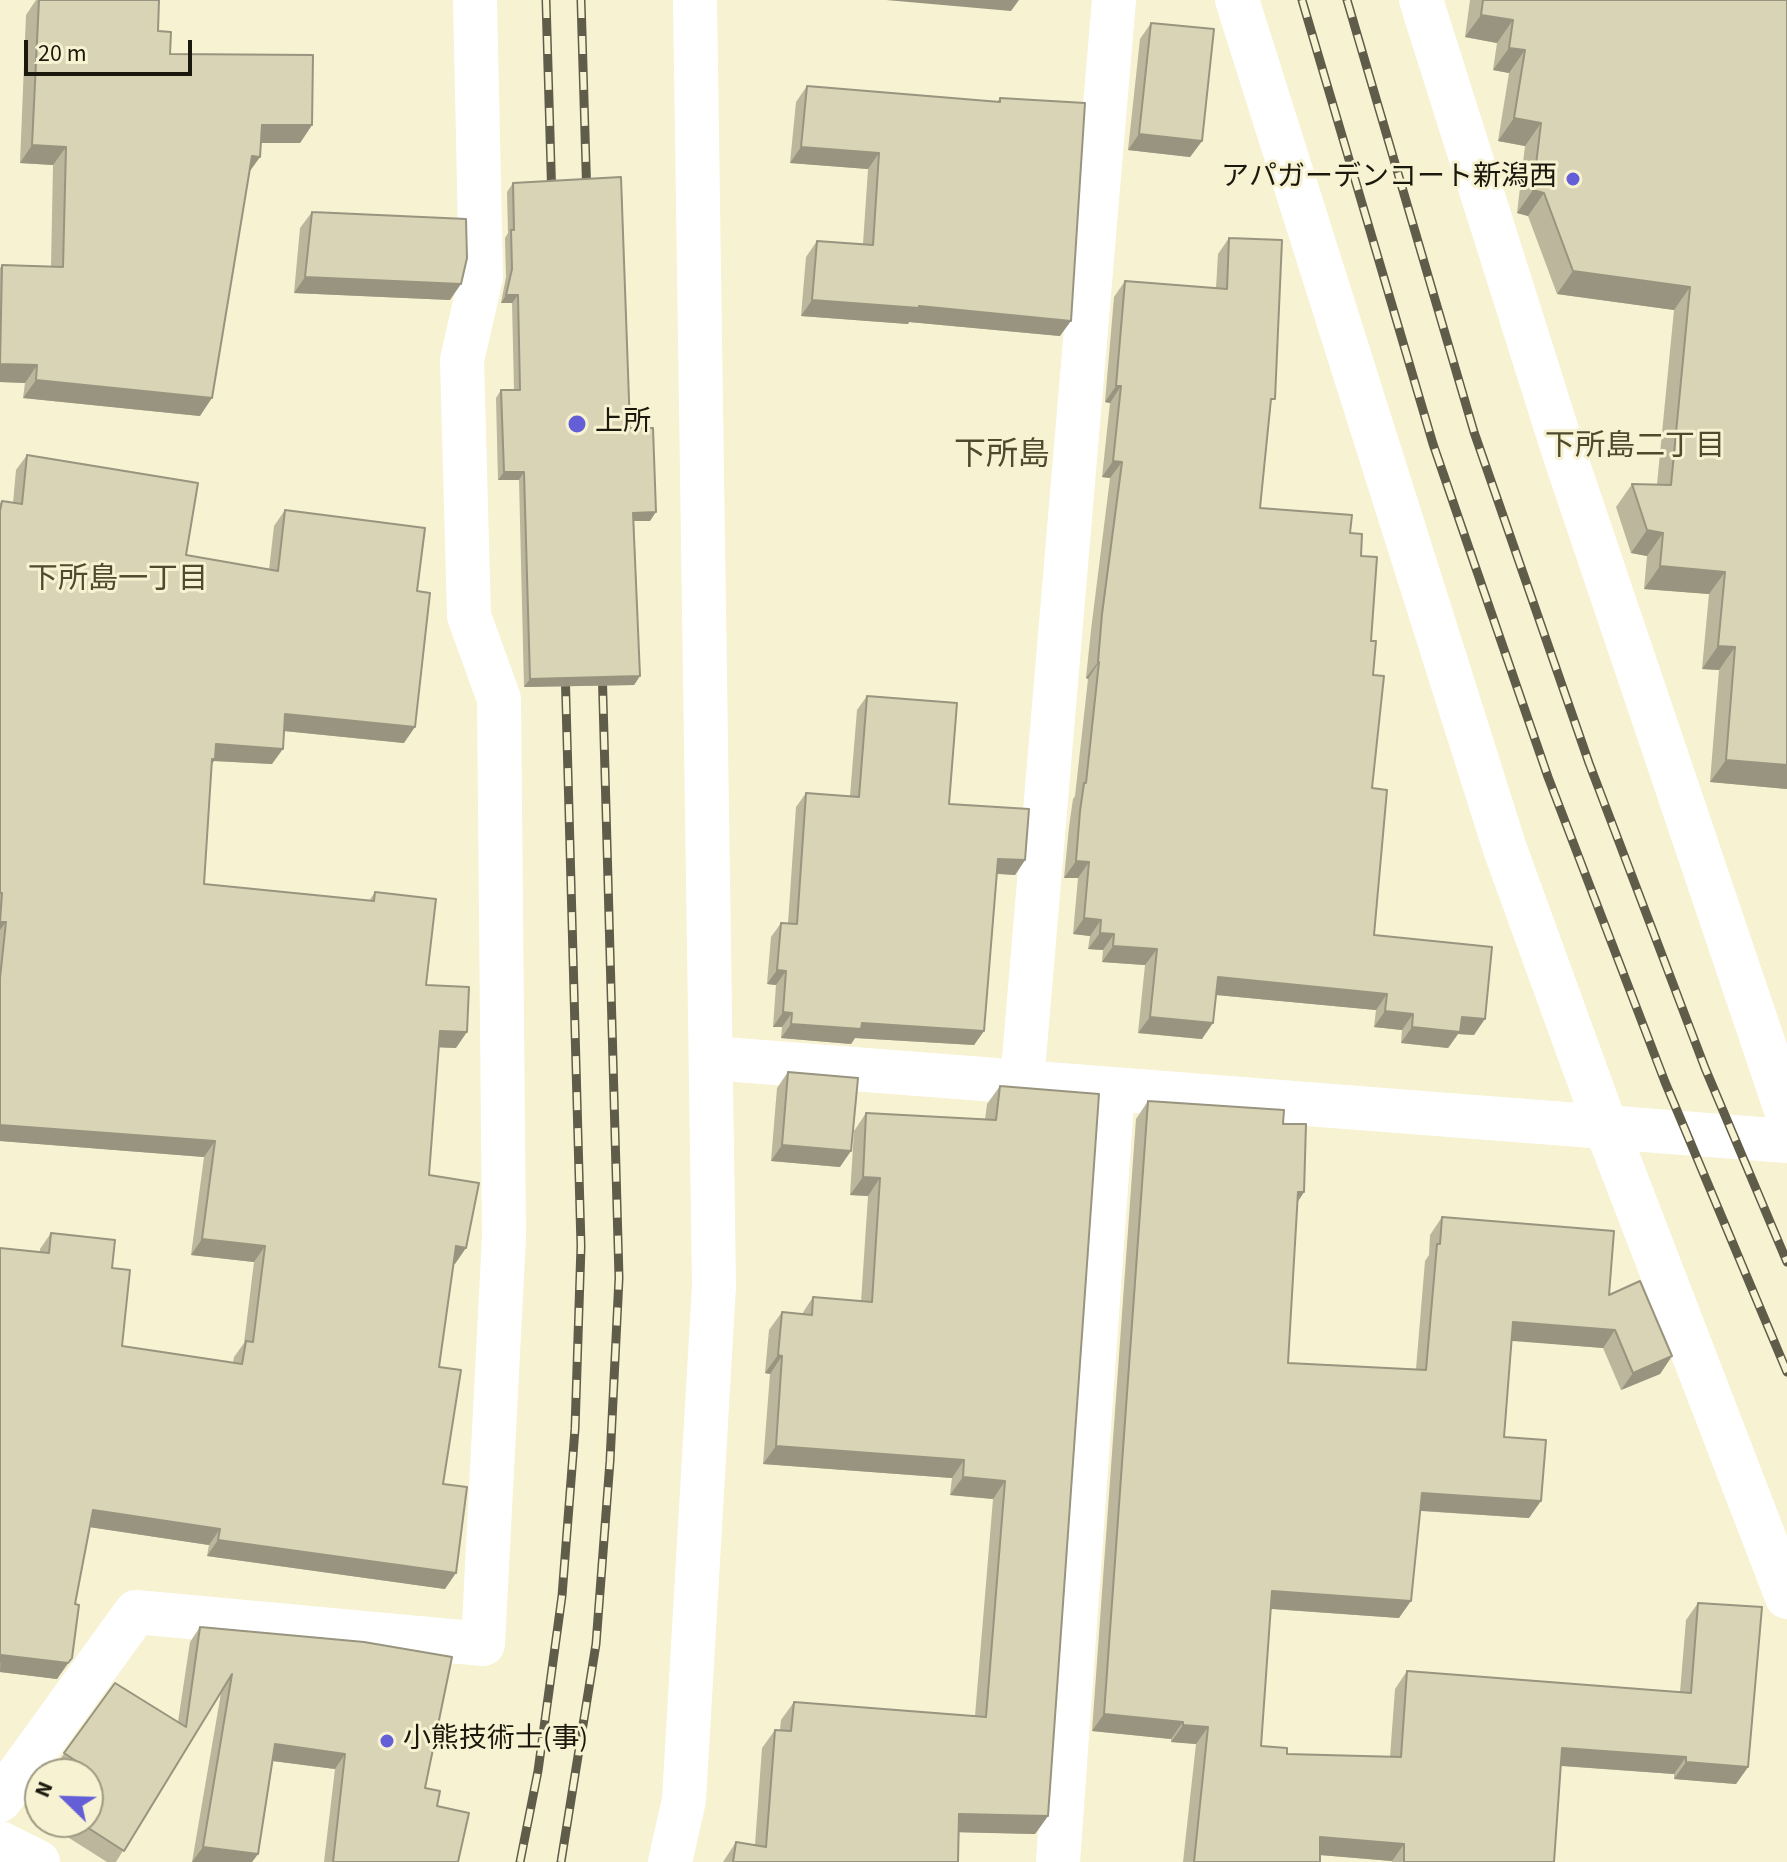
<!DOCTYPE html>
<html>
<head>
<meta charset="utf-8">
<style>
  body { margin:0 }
  #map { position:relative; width:1787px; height:1862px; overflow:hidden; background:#f7f2d2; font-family:"Source Sans 3",sans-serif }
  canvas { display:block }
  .north { position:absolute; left:24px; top:1758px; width:80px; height:80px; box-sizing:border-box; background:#f7f2d2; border:2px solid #9f9b83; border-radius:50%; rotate:293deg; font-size:22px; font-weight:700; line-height:32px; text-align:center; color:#1b190d }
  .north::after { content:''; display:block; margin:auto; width:28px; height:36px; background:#645ed7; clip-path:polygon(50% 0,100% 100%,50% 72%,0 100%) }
  .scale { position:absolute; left:24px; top:40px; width:168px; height:36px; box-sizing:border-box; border:4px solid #1b190d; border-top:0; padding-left:10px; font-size:24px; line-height:28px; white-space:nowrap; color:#1b190d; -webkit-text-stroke:6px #f7f2d2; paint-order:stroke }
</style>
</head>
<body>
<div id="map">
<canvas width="1787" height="1862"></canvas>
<div class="north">N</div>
<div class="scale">20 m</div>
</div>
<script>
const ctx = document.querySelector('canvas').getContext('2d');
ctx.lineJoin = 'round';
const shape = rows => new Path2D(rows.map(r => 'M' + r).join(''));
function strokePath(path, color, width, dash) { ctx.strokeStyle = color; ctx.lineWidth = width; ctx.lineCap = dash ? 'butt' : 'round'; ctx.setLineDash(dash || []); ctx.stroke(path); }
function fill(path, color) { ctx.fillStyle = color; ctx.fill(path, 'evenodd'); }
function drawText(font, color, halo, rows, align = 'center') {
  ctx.font = font + ' "Source Sans 3","Noto Sans JP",sans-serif'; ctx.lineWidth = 6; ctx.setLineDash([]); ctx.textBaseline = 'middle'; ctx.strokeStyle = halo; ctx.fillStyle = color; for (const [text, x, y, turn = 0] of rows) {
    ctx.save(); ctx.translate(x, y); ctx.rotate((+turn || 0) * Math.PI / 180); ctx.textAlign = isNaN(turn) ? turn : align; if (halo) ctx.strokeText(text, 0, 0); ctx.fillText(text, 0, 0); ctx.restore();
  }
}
strokePath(shape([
  [1237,0,1505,849,1606,1127,1787,1597],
  [1421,0,1564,453,1787,1113],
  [711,1058,1787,1141],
  [1022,1082,1114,0],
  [0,1800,136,1612,483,1644,504,1237,499,699,469,616,462,360,481,277,475,0],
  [0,1843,38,1862],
  [1058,1862,1113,1089]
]), '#fff', 44);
strokePath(shape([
  [670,1862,684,1800,714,1286,695,0]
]), '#fff', 44);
const rail = shape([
  [546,0,552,202],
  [581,0,587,200],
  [1302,0,1433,444,1548,777,1665,1082,1787,1372],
  [1347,0,1474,432,1589,763,1705,1068,1787,1262],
  [520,1862,538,1771,562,1596,575,1429,581,1246,565,666],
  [561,1862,596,1644,610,1461,619,1278,602,664]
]);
strokePath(rail, '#5f5c4a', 9);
strokePath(rail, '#f7f2d2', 6, [18]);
fill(shape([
  [36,0,159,0,158,31,170,54,312,125,300,143,261,143,260,157,249,172,200,416,23,398,25,383,0,382,0,268,2,265,51,266,53,165,20,163,26,15],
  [1470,0,1787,0,1787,789,1710,782,1719,670,1702,669,1709,594,1644,589,1647,556,1631,553,1616,507,1632,484,1657,484,1674,310,1557,294,1528,216,1517,213,1525,146,1498,141,1509,73,1493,70,1497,43,1465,37],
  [1151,23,1202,141,1190,157,1128,150,1140,39],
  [807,86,997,102,1000,98,1060,336,909,322,908,324,801,316,806,257,817,241,863,244,868,169,790,163,796,102],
  [513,183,630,428,650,521,634,521,640,676,634,685,524,687,519,480,498,480,496,398,501,390,514,390,512,303,501,303,506,277,505,238,508,233,507,192],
  [312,212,450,300,294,293,300,228],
  [1229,238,1271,406,1260,508,1350,533,1361,556,1371,641,1373,675,1372,788,1374,935,1474,1035,1458,1034,1448,1048,1401,1043,1402,1030,1374,1027,1376,1010,1216,995,1202,1039,1138,1033,1145,965,1102,962,1103,950,1088,949,1090,936,1073,934,1078,878,1064,878,1069,827,1073,799,1075,796,1088,679,1086,678,1091,630,1110,478,1102,477,1110,403,1105,402,1114,297,1125,281,1216,288,1218,254],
  [27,455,186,555,269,570,274,526,285,510,417,591,404,743,284,731,272,764,214,761,211,764,204,884,369,901,375,892,426,985,456,1048,439,1047,429,1175,455,1264,453,1263,439,1367,443,1484,445,1589,207,1556,209,1545,90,1527,75,1604,72,1658,57,1679,0,1672,0,1248,40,1252,40,1249,51,1233,112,1268,122,1346,233,1363,234,1357,244,1343,254,1262,191,1255,204,1157,0,1141,0,503,2,501,13,503,16,470],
  [867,696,949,804,1025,860,1015,875,997,874,984,1031,974,1045,855,1038,851,1044,781,1038,782,1027,773,1027,776,985,767,984,771,937,781,923,788,923,796,807,806,793,850,796,857,710],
  [788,1072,840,1167,771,1161,777,1088],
  [1000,1086,1048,1816,1035,1834,959,1832,958,1862,723,1862,736,1842,755,1845,762,1748,775,1730,780,1730,781,1720,794,1702,975,1716,993,1499,950,1495,952,1478,763,1464,770,1374,765,1373,769,1330,782,1312,802,1314,813,1297,861,1302,868,1196,850,1195,854,1131,866,1113,985,1120,987,1104],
  [1148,1101,1283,1124,1304,1192,1297,1203,1288,1363,1416,1369,1425,1261,1429,1255,1430,1235,1442,1217,1609,1295,1672,1356,1660,1374,1621,1390,1603,1348,1511,1340,1504,1437,1529,1518,1420,1511,1399,1618,1271,1609,1261,1746,1287,1754,1390,1757,1395,1689,1407,1671,1680,1692,1686,1620,1698,1603,1748,1767,1736,1784,1674,1779,1674,1774,1561,1766,1554,1862,1392,1862,1392,1861,1320,1855,1320,1862,1183,1862,1196,1744,1171,1742,1171,1739,1092,1731,1136,1119],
  [200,1627,425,1788,437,1806,458,1862,324,1862,335,1769,273,1761,258,1854,252,1862,192,1862,221,1693,116,1862,107,1862,47,1824,49,1822,88,1822,88,1774,62,1774,53,1769,115,1683,178,1722,190,1642]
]), '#bbb69c');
fill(shape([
  [886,0,1019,0,1011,11],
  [1481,15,1513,20,1497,43,1465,37],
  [1509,48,1525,50,1509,73,1493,70],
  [1514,118,1541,123,1525,146,1498,141],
  [262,125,312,125,300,143,249,143],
  [1139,134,1202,141,1190,157,1128,150],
  [32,145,66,147,53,165,20,163],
  [801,147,879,153,868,169,790,163],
  [252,156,260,157,247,175],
  [1533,190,1544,193,1528,216,1517,213],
  [1573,271,1690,287,1674,310,1557,294],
  [305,277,461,284,450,300,294,293],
  [506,295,518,295,512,303,501,303],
  [812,300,919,306,1071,321,1060,336,909,322,908,324,801,316],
  [0,364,37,365,25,383,0,382],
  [36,380,212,398,200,416,23,398],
  [1116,386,1121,386,1110,403,1105,402],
  [1113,461,1122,462,1110,478,1102,477],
  [504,472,524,472,519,480,498,480],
  [656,512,650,521,628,521,633,513],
  [1647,530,1663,533,1647,556,1631,553],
  [1660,566,1725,572,1709,594,1644,589],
  [1718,646,1735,647,1719,670,1702,669],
  [1098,662,1099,662,1088,679,1086,678],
  [640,676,634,685,524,687,530,679],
  [285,714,415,727,404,743,274,730],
  [216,744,283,749,272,764,214,761,204,775],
  [1726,760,1787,765,1787,789,1710,782],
  [998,859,1025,860,1015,875,988,873],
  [1076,861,1089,862,1078,878,1064,878],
  [1084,918,1101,920,1090,936,1073,934],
  [0,922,6,922,0,930],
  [1100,933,1114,934,1103,950,1088,949],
  [1113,946,1157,949,1145,965,1102,962],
  [777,970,786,971,776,985,767,984],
  [1218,977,1387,994,1376,1010,1206,994],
  [1385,1011,1413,1014,1402,1030,1374,1027],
  [783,1012,792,1013,782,1027,773,1027],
  [1150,1017,1213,1023,1202,1039,1138,1033],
  [1462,1017,1485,1019,1474,1035,1458,1034,1448,1048,1401,1043,1412,1027],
  [862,1023,984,1031,974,1045,855,1038,851,1044,781,1038,791,1024],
  [440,1031,467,1032,456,1048,429,1047],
  [0,1125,215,1141,204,1157,0,1141],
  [782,1145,851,1151,840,1167,771,1161],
  [863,1177,880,1178,868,1196,850,1195],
  [1298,1192,1304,1192,1292,1210],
  [202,1239,265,1246,254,1262,191,1255],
  [456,1246,466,1248,455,1264,445,1262],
  [1513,1322,1615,1330,1603,1348,1500,1340],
  [778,1355,782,1356,770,1374,765,1373],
  [1672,1356,1660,1374,1621,1390,1633,1373],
  [776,1446,964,1460,952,1478,763,1464],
  [963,1477,1005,1481,993,1499,950,1495],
  [1422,1493,1541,1501,1529,1518,1410,1510],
  [93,1510,220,1529,209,1545,82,1526],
  [218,1540,456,1573,445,1589,207,1556],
  [1272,1591,1411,1601,1399,1618,1260,1608],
  [1,1655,68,1663,57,1679,0,1672],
  [1104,1714,1183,1722,1171,1739,1092,1731],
  [1183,1725,1208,1727,1196,1744,1171,1742],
  [275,1744,345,1754,335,1769,265,1760],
  [1562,1748,1686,1757,1674,1774,1550,1765],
  [1686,1762,1748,1767,1736,1784,1674,1779],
  [959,1814,1048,1816,1035,1834,947,1832],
  [1320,1837,1404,1844,1392,1861,1308,1854],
  [203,1847,258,1854,252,1862,192,1862]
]), '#98947f');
const building = shape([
  [39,0,159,0,158,31,171,32,170,54,313,55,312,125,262,125,260,157,252,156,212,398,36,380,37,365,0,364,2,265,63,267,66,147,32,145,39,0],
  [1483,0,1787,0,1787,765,1726,760,1735,647,1718,646,1725,572,1660,566,1663,533,1647,530,1632,484,1671,485,1690,287,1573,271,1544,193,1533,190,1541,123,1514,118,1525,50,1509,48,1513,20,1481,15,1483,0],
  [1151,23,1214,29,1202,141,1139,134,1151,23],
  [807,86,1000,102,1000,98,1085,103,1071,321,919,306,919,308,812,300,817,241,873,245,879,153,801,147,807,86],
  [621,177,630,428,653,428,656,512,633,513,640,676,530,679,524,472,504,472,501,390,520,390,518,295,506,295,512,269,511,230,514,230,513,183,621,177],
  [312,212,466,219,467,258,461,284,305,277,312,212],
  [1229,238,1282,240,1275,399,1271,399,1260,508,1352,515,1350,533,1362,534,1361,556,1377,557,1371,641,1376,641,1373,675,1384,676,1372,788,1387,790,1374,935,1492,947,1485,1019,1462,1017,1460,1032,1412,1027,1413,1014,1385,1011,1387,994,1218,977,1213,1023,1150,1017,1157,949,1113,946,1114,934,1100,933,1101,920,1084,918,1089,862,1076,861,1080,811,1084,783,1086,783,1099,662,1098,662,1102,614,1122,462,1113,461,1121,386,1116,386,1125,281,1227,289,1229,238],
  [27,455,198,483,186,555,278,571,285,510,425,528,417,591,430,593,415,727,285,714,283,749,216,744,215,759,212,759,204,884,374,901,375,892,436,899,426,985,469,987,467,1032,440,1031,429,1175,479,1183,466,1248,456,1246,439,1367,461,1370,443,1484,467,1487,456,1573,218,1540,220,1529,93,1510,75,1604,79,1605,72,1658,68,1663,1,1655,0,1662,0,1248,49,1253,51,1233,115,1240,112,1268,130,1270,122,1346,242,1364,246,1341,253,1342,265,1246,202,1239,215,1141,0,1125,0,978,6,922,0,922,2,893,0,893,0,511,2,501,22,504,27,455],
  [867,696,957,703,949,804,1029,809,1025,860,998,859,984,1031,862,1023,861,1029,791,1024,792,1013,783,1012,786,971,777,970,781,923,797,924,806,793,859,797,867,696],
  [788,1072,858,1078,851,1151,782,1145,788,1072],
  [1000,1086,1099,1094,1048,1816,959,1814,958,1862,733,1862,736,1842,766,1847,775,1730,791,1731,794,1702,986,1717,1005,1481,963,1477,964,1460,776,1446,782,1356,778,1355,782,1312,812,1315,813,1297,872,1302,880,1178,863,1177,866,1113,996,1120,1000,1086],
  [1148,1101,1284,1110,1283,1124,1306,1124,1304,1192,1298,1192,1288,1363,1426,1370,1437,1244,1440,1244,1442,1217,1614,1231,1609,1295,1640,1281,1672,1356,1633,1373,1615,1330,1513,1322,1504,1437,1546,1440,1541,1501,1422,1493,1411,1601,1272,1591,1261,1746,1287,1748,1287,1754,1401,1757,1407,1671,1691,1693,1698,1603,1762,1607,1748,1767,1686,1762,1686,1757,1562,1748,1554,1862,1404,1862,1404,1844,1320,1837,1320,1862,1194,1862,1208,1727,1183,1725,1183,1722,1104,1714,1148,1101],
  [200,1627,364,1642,452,1657,425,1788,440,1791,437,1806,469,1813,458,1862,333,1862,345,1754,275,1744,258,1854,203,1847,232,1674,124,1851,79,1822,88,1822,88,1774,80,1774,85,1767,64,1753,115,1683,186,1727,200,1627]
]);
fill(building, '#d9d4b5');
strokePath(building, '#98947f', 2);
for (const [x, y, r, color] of [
  [1573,179,8,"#645ed7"],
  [577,424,10,"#645ed7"],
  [387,1741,8,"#645ed7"]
]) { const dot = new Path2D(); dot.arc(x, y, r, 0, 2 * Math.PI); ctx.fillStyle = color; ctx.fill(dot); strokePath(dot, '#f7f2d2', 3); }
drawText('28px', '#1b190d', '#f7f2d2', [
  ["アパガーデンコート新潟西",1557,179,"right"],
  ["上所",595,424],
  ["小熊技術士(事)",403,1741]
], 'left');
drawText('30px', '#4f4a2f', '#f7f2d2', [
  ["下所島二丁目",1635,448],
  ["下所島一丁目",118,581]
]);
drawText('32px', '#4f4a2f', '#f7f2d2', [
  ["下所島",1002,457]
]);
</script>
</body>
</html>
